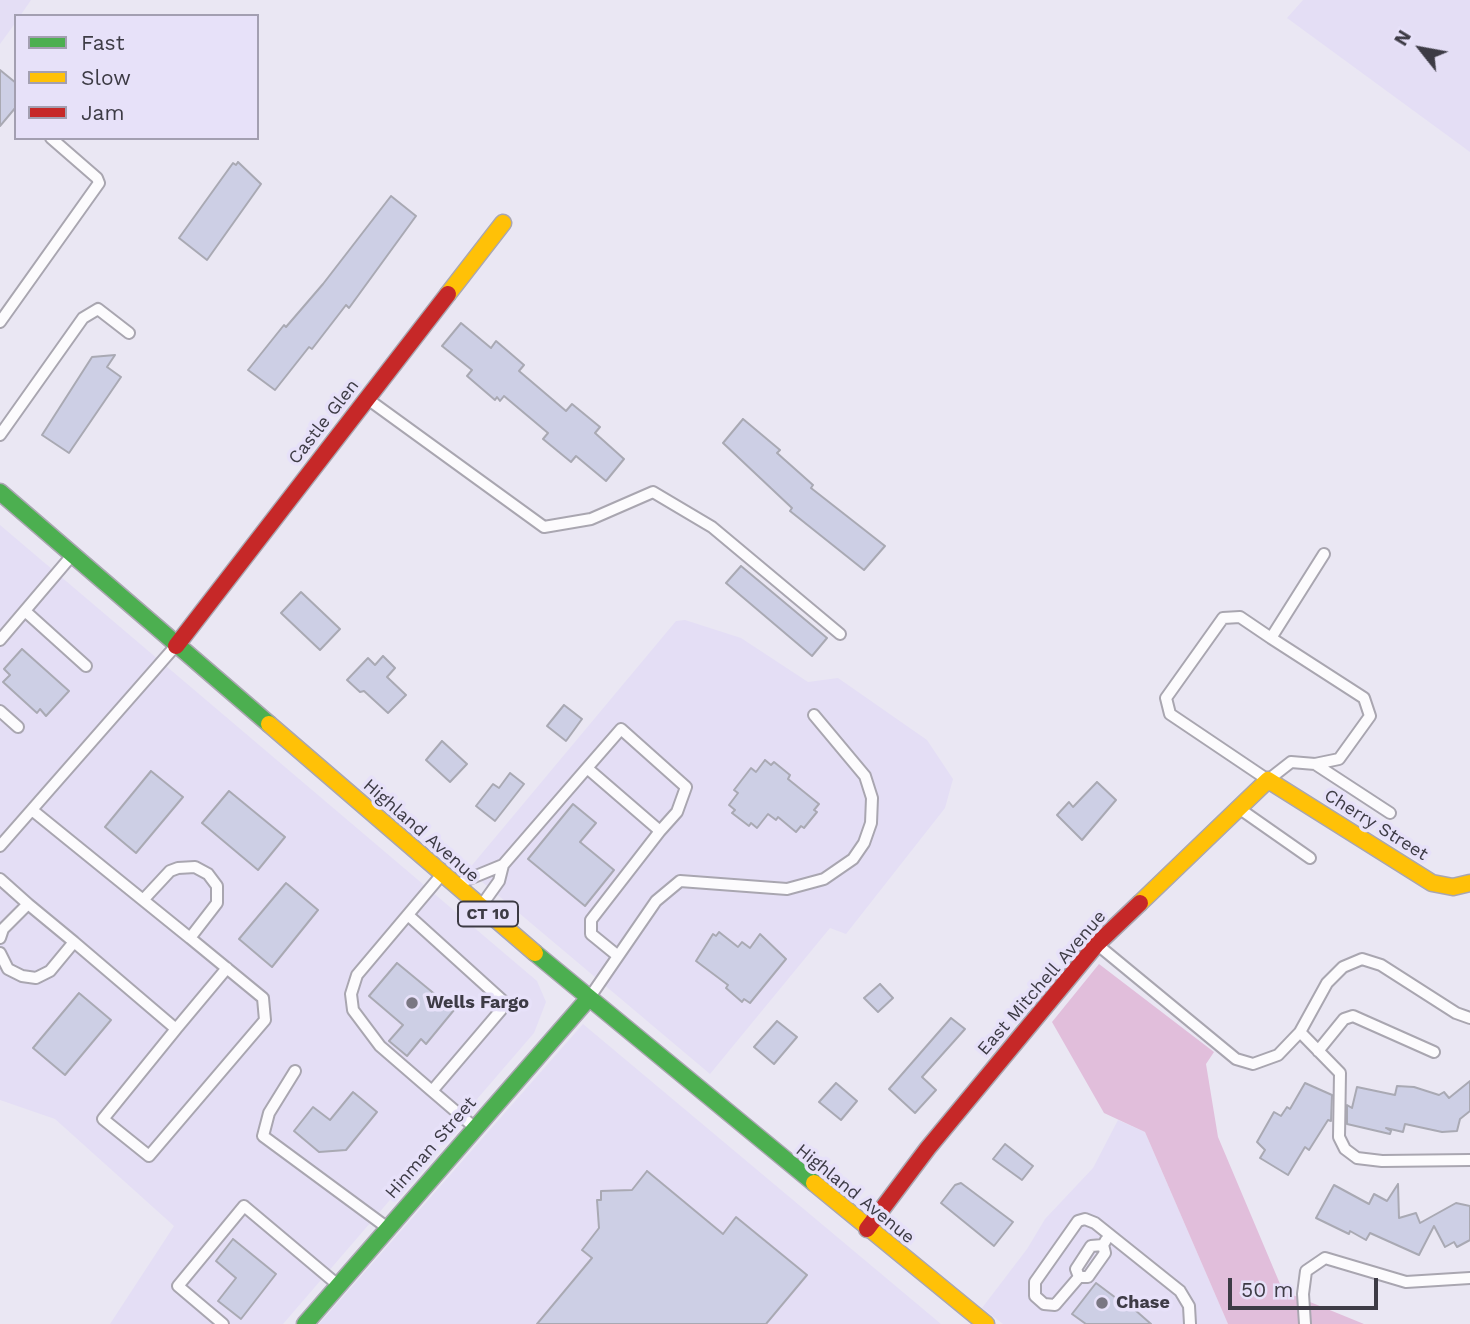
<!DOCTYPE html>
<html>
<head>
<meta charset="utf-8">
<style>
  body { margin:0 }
  #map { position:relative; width:1470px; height:1324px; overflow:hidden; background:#eae7f3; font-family:"Work Sans",sans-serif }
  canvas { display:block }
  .legend { position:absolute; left:14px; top:14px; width:245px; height:126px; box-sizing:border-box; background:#e7e1f9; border:2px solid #a39fb1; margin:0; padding:9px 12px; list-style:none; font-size:21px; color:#3d3b45 }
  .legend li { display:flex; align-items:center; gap:14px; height:35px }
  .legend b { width:35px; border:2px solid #a39fb1 }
  .north { position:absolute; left:1386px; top:14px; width:70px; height:70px; -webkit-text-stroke:5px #e7e1f9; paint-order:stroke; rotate:301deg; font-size:19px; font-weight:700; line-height:28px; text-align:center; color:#3d3b45 }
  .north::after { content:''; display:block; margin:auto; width:24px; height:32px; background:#3d3b45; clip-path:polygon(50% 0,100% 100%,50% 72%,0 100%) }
  .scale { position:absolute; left:1228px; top:1278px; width:150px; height:32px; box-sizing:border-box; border:4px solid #3d3b45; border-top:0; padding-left:9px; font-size:21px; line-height:24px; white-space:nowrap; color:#3d3b45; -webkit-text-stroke:5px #e7e1f9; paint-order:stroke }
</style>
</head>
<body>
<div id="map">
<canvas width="1470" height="1324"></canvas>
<ul class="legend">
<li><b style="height:9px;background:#4caf50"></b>Fast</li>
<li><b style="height:9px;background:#ffc107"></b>Slow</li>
<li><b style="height:9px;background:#c62828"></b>Jam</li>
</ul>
<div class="north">N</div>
<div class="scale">50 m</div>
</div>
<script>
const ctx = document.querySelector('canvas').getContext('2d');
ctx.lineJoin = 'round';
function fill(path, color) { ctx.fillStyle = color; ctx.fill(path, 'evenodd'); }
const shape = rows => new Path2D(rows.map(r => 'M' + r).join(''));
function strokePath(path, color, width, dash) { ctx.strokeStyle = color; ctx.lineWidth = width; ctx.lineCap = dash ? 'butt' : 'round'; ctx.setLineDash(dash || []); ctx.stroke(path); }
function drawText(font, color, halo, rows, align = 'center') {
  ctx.font = font + ' "Work Sans",sans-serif'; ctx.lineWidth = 7; ctx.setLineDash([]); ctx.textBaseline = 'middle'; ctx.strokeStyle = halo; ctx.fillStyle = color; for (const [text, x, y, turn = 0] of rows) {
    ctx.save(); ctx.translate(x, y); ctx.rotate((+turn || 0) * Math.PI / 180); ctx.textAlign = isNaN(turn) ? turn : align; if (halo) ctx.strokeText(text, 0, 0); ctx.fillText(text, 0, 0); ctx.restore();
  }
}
fill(shape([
  [0,0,31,0,20,16,16,16,16,22,0,44],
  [1303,0,1470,0,1470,152,1287,18],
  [0,525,537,981,546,1002,534,1033,283,1324,110,1324,174,1226,55,1119,0,1100],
  [685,620,741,638,808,682,838,678,927,740,953,779,945,808,846,934,830,928,710,1074,468,870,676,621],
  [583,1024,941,1324,319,1324],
  [1118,1120,1145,1132,1228,1324,1003,1324,982,1308,1027,1249,1045,1219,1093,1168]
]), '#e4def5');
fill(shape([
  [1099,964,1214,1052,1206,1064,1218,1137,1283,1291,1364,1324,1228,1324,1145,1132,1104,1113,1052,1022]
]), '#e1bedb');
const building = shape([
  [0,70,16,83,16,107,0,126,0,70],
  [238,162,261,184,207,260,179,238,233,163,236,165,238,162],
  [391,196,416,216,349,308,346,305,312,349,309,347,275,390,248,370,284,325,286,327,323,284,391,196],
  [461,323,491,348,496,341,524,365,519,371,566,411,572,404,600,427,595,433,624,459,606,481,576,456,571,462,543,439,548,433,504,396,500,401,497,397,495,400,467,376,472,370,442,346,461,323],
  [115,355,107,367,121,377,69,453,42,435,92,357,115,355],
  [743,419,780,450,777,453,813,485,811,488,885,546,864,570,790,511,792,508,723,443,743,419],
  [741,566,827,638,812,656,726,583,741,566],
  [301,592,340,629,320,650,281,613,301,592],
  [22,649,69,691,46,716,40,709,37,713,3,682,10,675,4,669,22,649],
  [383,656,395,668,387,677,406,695,388,713,364,691,360,692,347,680,368,658,375,665,383,656],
  [564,705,582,719,566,741,547,726,564,705],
  [442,741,467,764,450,782,426,760,442,741],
  [765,760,771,765,774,762,790,775,788,779,819,804,814,810,817,812,804,828,801,826,796,832,778,817,776,820,768,814,757,828,751,823,749,826,732,813,735,810,729,805,738,793,734,790,751,768,756,772,765,760],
  [151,771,183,797,136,853,105,827,151,771],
  [510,773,524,784,495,821,476,806,493,784,499,788,510,773],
  [1097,782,1116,800,1082,840,1057,815,1069,802,1073,807,1097,782],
  [229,791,285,837,258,870,202,823,229,791],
  [573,804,596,823,580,842,614,870,585,906,528,859,573,804],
  [286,883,318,910,272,967,239,939,286,883],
  [719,932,738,947,742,942,750,948,760,934,786,959,750,1003,744,999,742,1002,726,988,728,985,696,961,713,934,716,936,719,932],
  [397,963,454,1010,426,1044,421,1039,407,1056,389,1041,403,1025,369,996,397,963],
  [880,984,893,998,878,1012,864,998,880,984],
  [79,993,111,1020,65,1075,33,1048,79,993],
  [951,1018,965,1029,922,1077,936,1090,915,1113,889,1089,951,1018],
  [777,1021,797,1037,774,1064,754,1047,777,1021],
  [1470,1081,1470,1111,1460,1119,1457,1131,1442,1132,1405,1124,1403,1132,1386,1128,1391,1131,1390,1134,1347,1124,1347,1105,1352,1108,1357,1087,1395,1095,1397,1086,1414,1087,1439,1095,1444,1092,1449,1098,1470,1081],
  [836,1083,857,1101,841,1120,819,1102,836,1083],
  [1305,1083,1332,1095,1331,1121,1328,1120,1309,1150,1305,1147,1288,1175,1260,1158,1265,1150,1257,1142,1274,1112,1281,1116,1287,1107,1290,1109,1305,1083],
  [353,1092,377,1112,346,1150,319,1152,294,1131,313,1107,330,1120,353,1092],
  [1005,1144,1033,1166,1022,1180,993,1159,1005,1144],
  [647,1171,723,1234,736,1217,807,1275,766,1324,537,1324,592,1258,582,1250,599,1228,597,1200,601,1200,601,1191,632,1190,647,1171],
  [961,1183,1013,1222,994,1246,941,1203,955,1185,961,1183],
  [1398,1184,1399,1218,1416,1213,1420,1223,1456,1203,1470,1206,1470,1240,1457,1247,1454,1242,1445,1247,1434,1226,1419,1255,1370,1233,1366,1240,1350,1231,1349,1234,1316,1218,1334,1185,1369,1204,1374,1194,1387,1201,1398,1184],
  [233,1239,276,1274,241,1319,218,1301,236,1278,216,1261,233,1239],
  [1096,1283,1124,1304,1126,1302,1151,1324,1086,1324,1072,1314,1096,1283]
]);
fill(building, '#cdcfe5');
strokePath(building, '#a9a9b3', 2);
const lane = shape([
  [0,322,99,183,97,178,51,138],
  [369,400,544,527,591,519,653,492,712,527,840,634],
  [0,435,83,318,98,309,129,333],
  [25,611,86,666],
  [1271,638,1240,617,1223,618,1166,698,1170,714,1268,780,1291,762,1315,764,1339,759,1370,716,1364,698,1271,638,1324,554],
  [0,640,68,560],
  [0,711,18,727],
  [1315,764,1390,813],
  [1240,809,1310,858],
  [0,846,172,650],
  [503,865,587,768,621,729,686,787,677,812,660,831,587,768],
  [0,879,28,904,3,929,0,938],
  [464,881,503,865,499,881,484,902],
  [143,900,190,938],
  [28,904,74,942],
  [408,915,503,1001,501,1010,432,1091,474,1127],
  [1099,946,1236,1059,1253,1064,1278,1055,1300,1032,1327,983,1343,967,1362,959,1381,965,1456,1013,1470,1018],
  [0,953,8,969,22,976,36,978,50,971,74,942,176,1029,103,1119,149,1156,265,1020,263,998,190,938,217,903,217,886,208,874,195,867,178,868,170,871,143,900,32,810],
  [618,956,591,934,591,920,660,831],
  [592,994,656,901,680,881,787,889,824,879,853,859,864,843,871,823,872,798,865,776,814,715],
  [176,1029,227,968],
  [1300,1032,1340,1073,1339,1137,1345,1149,1357,1158,1382,1161,1470,1160],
  [1318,1051,1344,1019,1353,1016,1434,1052],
  [295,1071,269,1113,263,1136,385,1226],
  [432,1091,380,1046,353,1010,351,994,357,975,438,879],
  [1103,1245,1105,1253,1088,1277,1079,1277,1055,1305,1044,1304,1035,1296,1035,1282,1078,1221,1085,1219,1095,1223,1180,1291,1189,1306,1190,1324],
  [1079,1277,1076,1269,1091,1246,1103,1245,1106,1240],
  [223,1324,178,1286,244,1206,338,1285],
  [1305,1324,1303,1294,1306,1271,1325,1258,1406,1282,1470,1278]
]);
const fast = shape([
  [0,492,269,724],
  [535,953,814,1183],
  [305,1324,588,999]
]);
const slow = shape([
  [448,294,503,223],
  [269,724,535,953],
  [1140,903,1268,780,1432,883,1453,887,1470,883],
  [814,1183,986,1324]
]);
const jam = shape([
  [176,646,448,294],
  [867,1229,928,1148,1097,944,1140,903]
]);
strokePath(lane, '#a9a6b0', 14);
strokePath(fast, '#a9a6b0', 19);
strokePath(slow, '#a9a6b0', 19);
strokePath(jam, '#a9a6b0', 19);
strokePath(lane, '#fcfbfd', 10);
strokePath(fast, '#4caf50', 16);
strokePath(slow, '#ffc107', 16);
strokePath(jam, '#c62828', 16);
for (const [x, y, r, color] of [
  [412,1003,7,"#7a7782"],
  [1102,1303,7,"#7a7782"]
]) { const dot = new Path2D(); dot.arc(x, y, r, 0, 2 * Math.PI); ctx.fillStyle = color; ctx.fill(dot); strokePath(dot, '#e7e1f9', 2.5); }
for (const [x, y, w] of [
  [488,914,60]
]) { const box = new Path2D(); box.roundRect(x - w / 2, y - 12.5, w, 25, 5); ctx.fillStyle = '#e7e1f9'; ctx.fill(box); strokePath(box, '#3d3b45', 2); }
drawText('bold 16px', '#3d3b45', null, [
  ["CT 10",488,914]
]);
drawText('18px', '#3d3b45', '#e7e1f9', [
  ["Castle Glen",324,422,-52],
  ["Cherry Street",1376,825,32],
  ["Highland Avenue",421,831,41],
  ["East Mitchell Avenue",1042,983,-49],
  ["Hinman Street",431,1148,-49],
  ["Highland Avenue",855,1194,39]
]);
drawText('bold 18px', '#3d3b45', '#e7e1f9', [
  ["Wells Fargo",426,1003],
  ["Chase",1116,1303]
], 'left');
</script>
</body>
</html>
